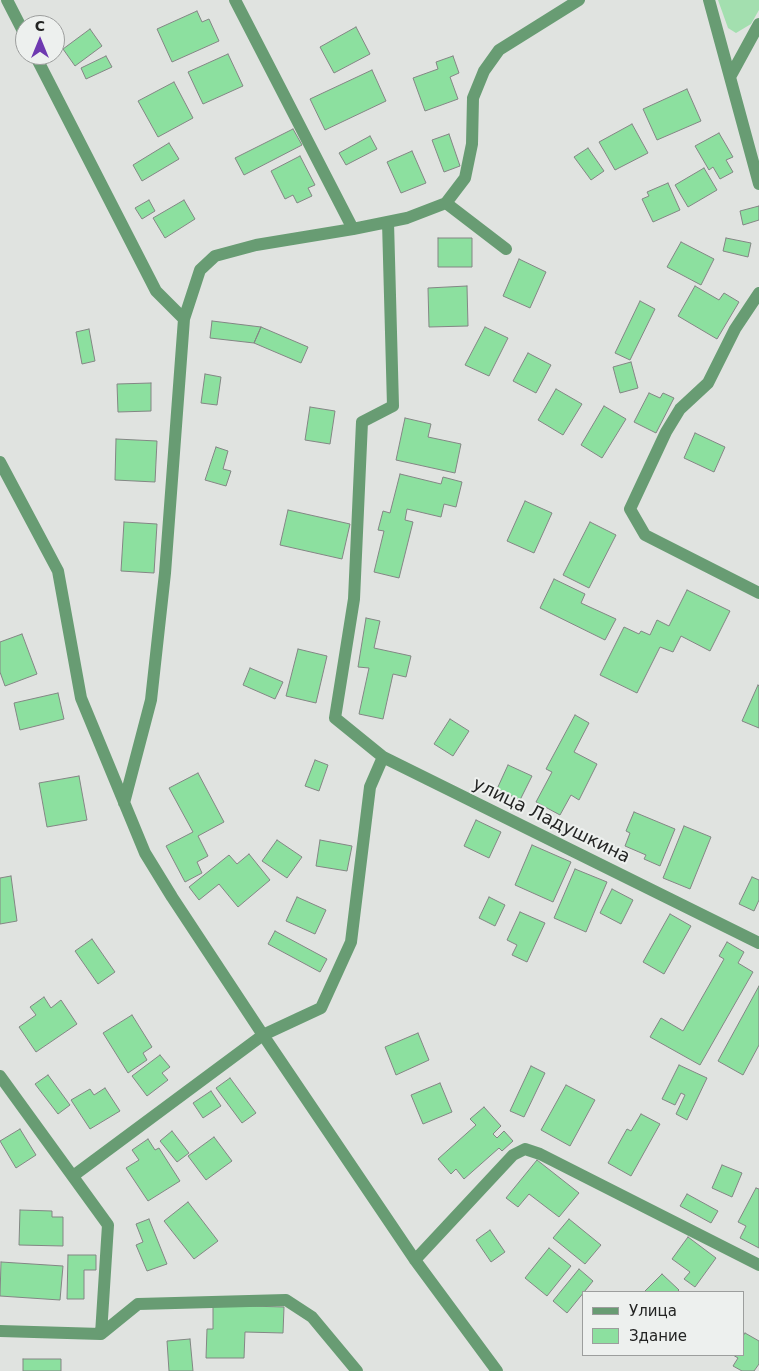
<!DOCTYPE html>
<html>
<head>
<meta charset="utf-8">
<style>
  body { margin:0 }
  #map { position:relative; width:759px; height:1371px; overflow:hidden; background:#e0e3e0; font-family:"DejaVu Sans",sans-serif }
  canvas { display:block }
  .legend { position:absolute; left:582px; top:1291px; width:162px; height:65px; box-sizing:border-box; background:#edf0ee; border:1px solid #9c9e9d; margin:0; padding:6px 9px; list-style:none; font-size:15px; color:#232423 }
  .legend li { display:flex; align-items:center; gap:10px; height:25px }
  .legend b { width:25px; border:1px solid #9c9e9d }
  .north { position:absolute; left:15px; top:15px; width:50px; height:50px; box-sizing:border-box; background:#edf0ee; border:1px solid #9c9e9d; border-radius:50%; rotate:0deg; font-size:14px; font-weight:700; line-height:20px; text-align:center; color:#232423 }
  .north::after { content:''; display:block; margin:auto; width:18px; height:22px; background:#6e39b0; clip-path:polygon(50% 0,100% 100%,50% 72%,0 100%) }
</style>
</head>
<body>
<div id="map">
<canvas width="759" height="1371"></canvas>
<ul class="legend">
<li><b style="height:6px;background:#689c73"></b>Улица</li>
<li><b style="height:14px;background:#8ce09f"></b>Здание</li>
</ul>
<div class="north">С</div>
</div>
<script>
const ctx = document.querySelector('canvas').getContext('2d');
ctx.lineJoin = 'round';
function fill(path, color) { ctx.fillStyle = color; ctx.fill(path, 'evenodd'); }
const shape = rows => new Path2D(rows.map(r => 'M' + r).join(''));
function strokePath(path, color, width, dash) { ctx.strokeStyle = color; ctx.lineWidth = width; ctx.lineCap = dash ? 'butt' : 'round'; ctx.setLineDash(dash || []); ctx.stroke(path); }
function drawText(font, color, halo, rows, align = 'center') {
  ctx.font = font + ' "DejaVu Sans",sans-serif'; ctx.lineWidth = 4; ctx.setLineDash([]); ctx.textBaseline = 'middle'; ctx.strokeStyle = halo; ctx.fillStyle = color; for (const [text, x, y, turn = 0] of rows) {
    ctx.save(); ctx.translate(x, y); ctx.rotate((+turn || 0) * Math.PI / 180); ctx.textAlign = isNaN(turn) ? turn : align; if (halo) ctx.strokeText(text, 0, 0); ctx.fillText(text, 0, 0); ctx.restore();
  }
}
fill(shape([
  [718,0,759,0,759,10,751,24,736,33,728,28]
]), '#a3dfaf');
const building = shape([
  [197,11,202,22,209,19,219,41,172,62,157,29,197,11],
  [356,27,370,54,334,73,320,47,356,27],
  [90,29,102,46,75,66,63,49,90,29],
  [228,54,243,86,203,104,188,72,228,54],
  [106,56,112,67,86,79,81,68,106,56],
  [453,56,459,73,450,77,458,99,425,111,413,78,438,69,436,62,453,56],
  [372,70,386,101,325,130,310,99,372,70],
  [174,82,193,118,158,137,138,101,174,82],
  [687,89,701,121,657,140,643,109,687,89],
  [632,124,648,153,615,170,599,142,632,124],
  [293,129,302,145,244,175,235,158,293,129],
  [719,133,733,157,726,160,733,172,720,179,713,167,709,170,695,146,719,133],
  [449,134,460,166,444,172,432,140,449,134],
  [370,136,377,149,346,165,339,153,370,136],
  [169,143,179,159,142,181,133,165,169,143],
  [588,148,604,171,591,180,574,157,588,148],
  [412,151,426,183,401,193,387,162,412,151],
  [300,156,315,185,308,188,312,196,297,203,293,195,285,199,271,171,300,156],
  [704,168,717,190,688,207,675,185,704,168],
  [668,183,680,210,653,222,642,199,649,196,647,192,668,183],
  [149,200,155,211,142,219,135,208,149,200],
  [184,200,195,219,165,238,153,218,184,200],
  [759,206,759,220,743,225,740,211,759,206],
  [438,238,472,238,472,267,438,267,438,238],
  [726,238,751,243,748,257,723,251,726,238],
  [681,242,714,259,701,285,667,267,681,242],
  [519,259,546,272,530,308,503,296,519,259],
  [467,286,468,326,429,327,428,288,467,286],
  [695,286,719,300,724,293,739,302,717,339,678,316,695,286],
  [640,301,655,309,630,360,615,353,640,301],
  [212,321,261,327,254,343,210,338,212,321],
  [261,327,308,347,301,363,254,343,261,327],
  [485,327,508,338,489,376,465,365,485,327],
  [89,329,95,361,82,364,76,332,89,329],
  [528,353,551,365,536,393,513,381,528,353],
  [631,362,638,388,620,393,613,367,631,362],
  [205,374,221,377,217,405,201,403,205,374],
  [151,383,151,411,118,412,117,384,151,383],
  [556,389,582,404,563,435,538,420,556,389],
  [649,393,660,398,663,393,674,398,656,433,634,422,649,393],
  [604,406,626,419,602,458,581,445,604,406],
  [310,407,335,411,330,444,305,440,310,407],
  [405,418,431,424,428,437,461,444,455,473,396,460,405,418],
  [695,433,725,447,714,472,684,458,695,433],
  [116,439,157,441,155,482,115,480,116,439],
  [216,447,228,451,223,469,231,471,226,486,205,480,216,447],
  [400,474,441,484,443,477,462,482,456,507,444,504,441,517,407,509,405,520,413,522,399,578,374,572,384,531,378,530,383,511,390,513,400,474],
  [525,501,552,513,534,553,507,541,525,501],
  [288,510,350,524,342,559,280,545,288,510],
  [124,522,157,524,154,573,121,571,124,522],
  [590,522,616,535,589,588,563,575,590,522],
  [554,579,585,594,581,603,616,619,605,640,540,608,554,579],
  [687,590,730,611,710,651,681,636,673,652,660,647,637,693,600,675,624,627,639,634,641,631,650,635,657,620,669,626,687,590],
  [366,618,380,621,374,648,411,656,406,677,393,674,383,719,359,714,369,668,358,667,366,618],
  [22,634,37,674,5,686,0,672,0,642,22,634],
  [298,649,327,656,316,703,286,696,298,649],
  [250,668,283,682,275,699,243,685,250,668],
  [758,685,759,686,759,728,742,721,758,685],
  [58,693,64,719,20,730,14,703,58,693],
  [575,715,589,723,574,752,597,764,579,800,571,795,560,815,536,802,552,772,546,769,575,715],
  [450,719,469,731,453,756,434,744,450,719],
  [315,760,328,765,319,791,305,786,315,760],
  [508,765,532,776,520,800,497,789,508,765],
  [198,773,224,822,198,836,208,856,197,862,202,873,185,882,166,846,193,832,169,788,198,773],
  [79,776,87,820,47,827,39,783,79,776],
  [634,812,675,829,660,866,644,859,646,855,625,846,630,833,626,831,634,812],
  [476,820,501,832,489,858,464,846,476,820],
  [684,826,711,837,690,889,663,878,684,826],
  [277,840,302,857,287,878,262,861,277,840],
  [320,840,352,846,347,871,316,866,320,840],
  [532,845,571,862,553,902,515,885,532,845],
  [249,854,270,880,238,907,219,884,199,900,189,887,229,855,237,864,249,854],
  [575,869,607,882,586,932,554,918,575,869],
  [11,876,17,921,0,924,0,878,11,876],
  [752,877,759,880,759,900,754,911,739,904,752,877],
  [612,889,633,900,621,924,600,913,612,889],
  [297,897,326,910,315,934,286,921,297,897],
  [489,897,505,905,495,926,479,918,489,897],
  [520,912,545,923,527,962,512,955,517,945,507,940,520,912],
  [670,914,691,926,664,974,643,962,670,914],
  [275,931,327,959,320,972,268,944,275,931],
  [92,939,115,972,98,984,75,951,92,939],
  [727,942,744,952,738,963,753,972,700,1065,650,1037,661,1018,683,1031,724,959,719,956,727,942],
  [759,986,759,1045,743,1075,718,1061,759,986],
  [44,997,51,1008,61,1000,77,1024,36,1052,19,1027,36,1015,30,1007,44,997],
  [132,1015,152,1047,143,1053,147,1060,128,1073,103,1033,132,1015],
  [418,1033,429,1060,396,1075,385,1047,418,1033],
  [160,1055,170,1067,162,1073,168,1080,147,1096,132,1076,160,1055],
  [679,1065,707,1078,687,1120,676,1114,685,1095,681,1093,675,1105,662,1099,679,1065],
  [531,1066,545,1073,524,1117,510,1111,531,1066],
  [48,1075,70,1105,58,1114,35,1084,48,1075],
  [230,1078,256,1113,242,1123,216,1088,230,1078],
  [440,1083,452,1112,423,1124,411,1095,440,1083],
  [566,1085,595,1100,570,1146,541,1130,566,1085],
  [105,1088,120,1111,90,1129,71,1100,90,1089,94,1095,105,1088],
  [211,1091,221,1106,203,1118,193,1103,211,1091],
  [484,1107,501,1126,493,1134,497,1138,504,1131,513,1141,502,1151,499,1148,464,1179,456,1169,451,1174,438,1159,476,1125,470,1119,484,1107],
  [641,1114,660,1124,631,1176,608,1163,627,1129,631,1131,641,1114],
  [20,1129,36,1155,16,1168,0,1141,20,1129],
  [172,1131,189,1153,177,1162,160,1141,172,1131],
  [214,1137,232,1161,206,1180,188,1156,214,1137],
  [148,1139,155,1150,159,1148,180,1181,148,1201,126,1168,139,1160,132,1150,148,1139],
  [537,1160,579,1193,559,1217,529,1194,518,1207,506,1198,537,1160],
  [722,1165,742,1173,732,1197,712,1188,722,1165],
  [756,1188,759,1189,759,1248,740,1238,746,1226,738,1222,756,1188],
  [687,1194,718,1211,711,1223,680,1206,687,1194],
  [188,1202,218,1241,194,1259,164,1221,188,1202],
  [20,1210,52,1211,52,1217,63,1217,63,1246,19,1245,20,1210],
  [149,1219,167,1264,147,1271,136,1245,143,1242,136,1224,149,1219],
  [569,1219,601,1245,585,1264,553,1238,569,1219],
  [490,1230,505,1252,491,1262,476,1240,490,1230],
  [688,1237,716,1258,695,1287,684,1279,690,1272,672,1259,688,1237],
  [549,1248,571,1266,547,1296,525,1278,549,1248],
  [68,1255,96,1255,96,1270,84,1270,84,1299,67,1299,68,1255],
  [1,1262,63,1266,60,1300,0,1296,1,1262],
  [579,1269,593,1281,567,1313,553,1301,579,1269],
  [662,1274,679,1290,677,1292,644,1292,662,1274],
  [213,1305,284,1307,283,1333,245,1332,244,1358,206,1358,207,1329,213,1329,213,1305],
  [745,1333,759,1341,759,1364,754,1371,742,1371,733,1366,738,1358,733,1355,743,1355,743,1336,745,1333],
  [190,1339,193,1371,169,1371,167,1341,190,1339],
  [23,1359,61,1359,61,1371,23,1371,23,1359]
]);
fill(building, '#8ce09f');
strokePath(building, '#838684', 1);
strokePath(shape([
  [7,0,25,35],
  [235,0,353,229],
  [709,0,759,184],
  [35,55,156,291,184,319],
  [730,77,759,24],
  [446,203,506,249],
  [388,222,393,406,362,422,354,599,335,718,383,757,759,943],
  [759,293,735,329,708,383,680,409,666,432,630,509,645,535,759,593],
  [0,462,58,571,81,698,145,853,172,897,263,1035,415,1260,497,1371],
  [124,803,151,700,165,573,184,319,200,270,215,256,256,245,353,229,407,218,446,203,465,178,472,144,473,98,484,71,499,50,579,0],
  [0,1076,108,1225,101,1334],
  [73,1176,263,1035,321,1008,351,942,370,787,383,757],
  [415,1260,513,1155,525,1149,540,1154,759,1265],
  [0,1331,101,1334,138,1304,286,1300,312,1317,357,1371]
]), '#689c73', 12);
drawText('18px', '#232423', '#edf0ee', [
  ["улица Ладушкина",551,821,26]
]);
</script>
</body>
</html>
